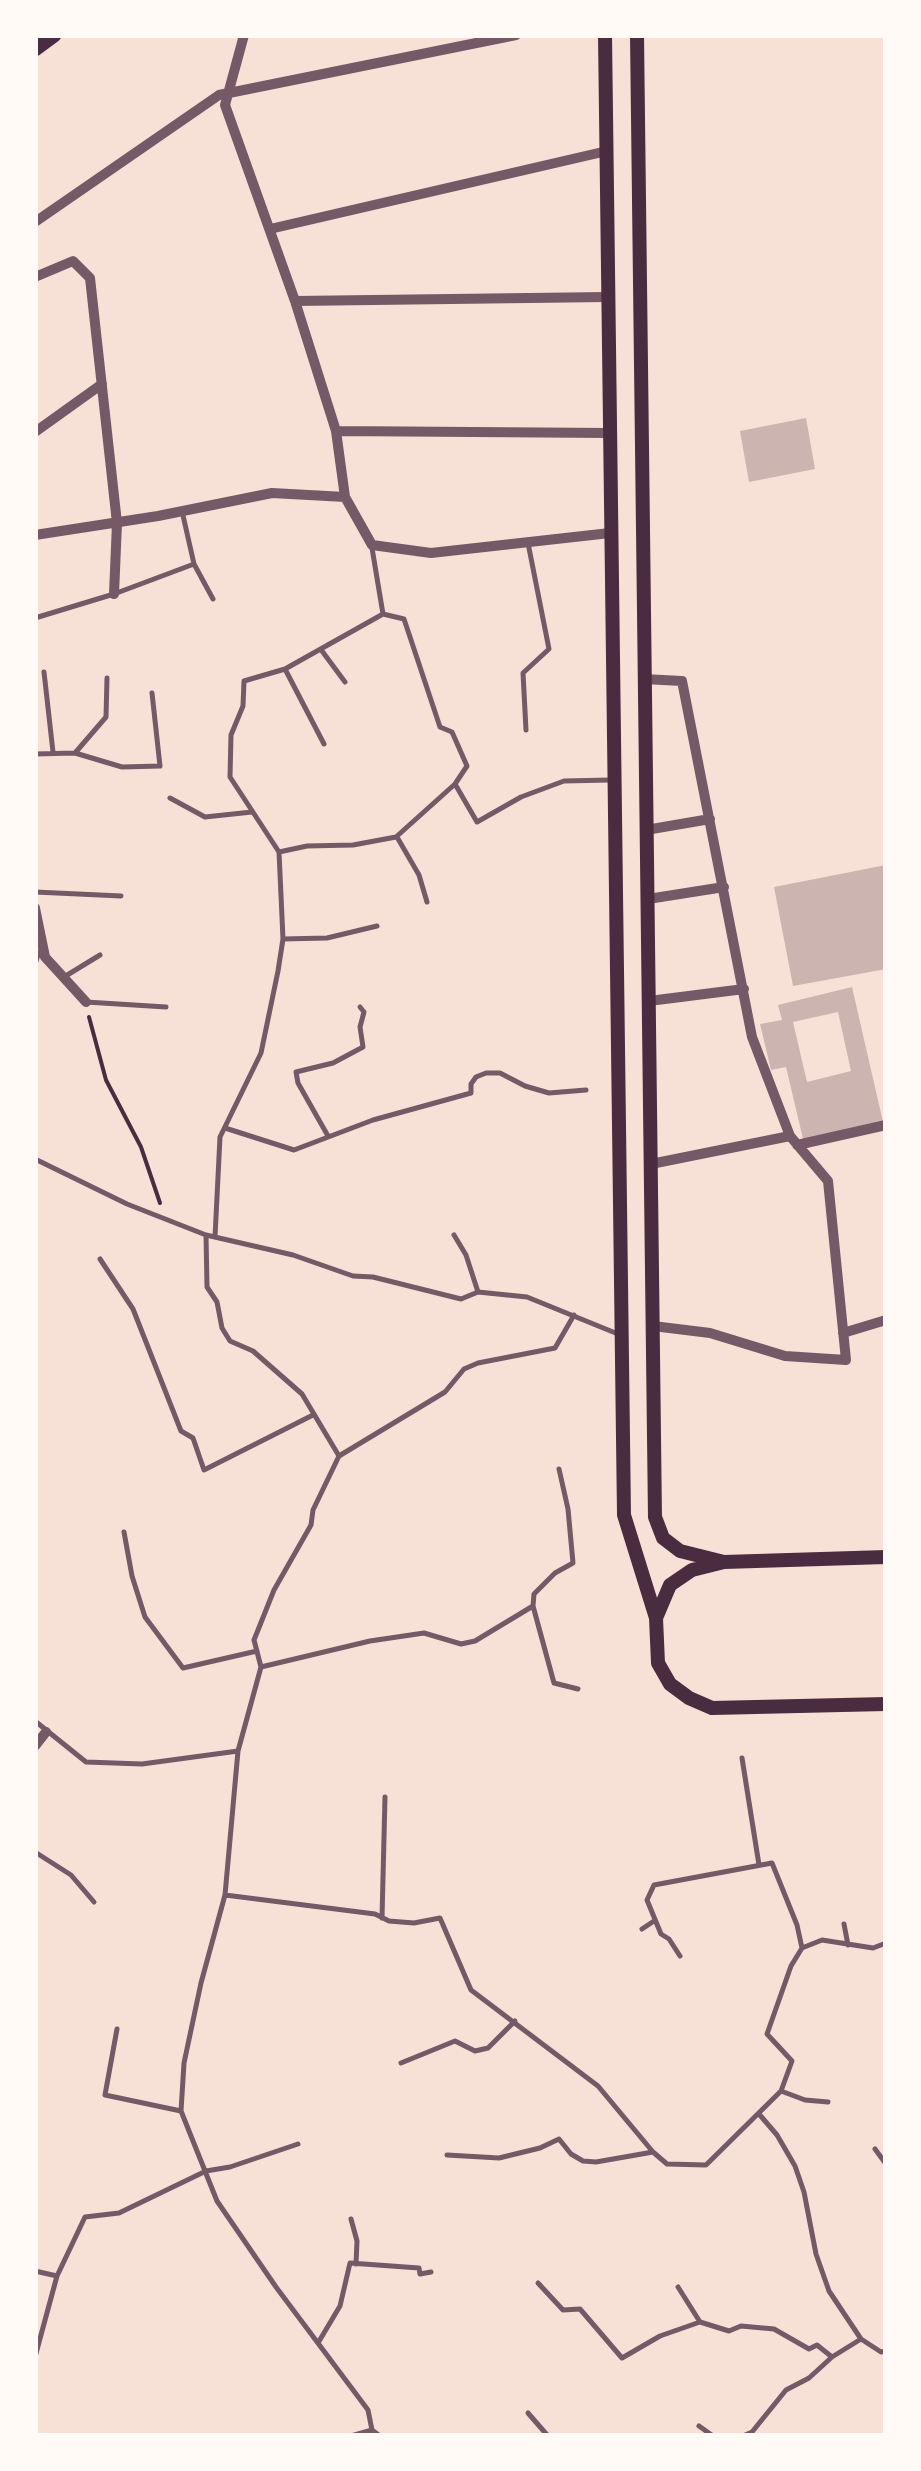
<!DOCTYPE html>
<html>
<head>
<meta charset="utf-8">
<style>
  body { margin:0 }
  #map { position:relative; width:921px; height:2471px; overflow:hidden; background:#f7e1d7; font-family:Spectral,serif }
  canvas { display:block }
  .frame { position:absolute; inset:0; border:38px solid #fffaf5; pointer-events:none }
</style>
</head>
<body>
<div id="map">
<canvas width="921" height="2471"></canvas>
<div class="frame"></div>
</div>
<script>
const ctx = document.querySelector('canvas').getContext('2d');
ctx.lineJoin = 'round';
function fill(path, color) { ctx.fillStyle = color; ctx.fill(path, 'evenodd'); }
const shape = rows => new Path2D(rows.map(r => 'M' + r).join(''));
function strokePath(path, color, width, dash) { ctx.strokeStyle = color; ctx.lineWidth = width; ctx.lineCap = dash ? 'butt' : 'round'; ctx.setLineDash(dash || []); ctx.stroke(path); }
fill(shape([
  [806,418,815,469,749,482,740,431],
  [886,865,886,969,793,986,774,887],
  [852,987,883,1122,803,1139,786,1067,771,1070,760,1024,782,1020,778,1005],
  [838,1012,851,1071,807,1082,793,1022]
]), '#ccb4b1');
strokePath(shape([
  [89,1017,106,1080,141,1147,160,1203]
]), '#4a2c40', 4);
strokePath(shape([
  [372,548,383,614],
  [194,564,213,599],
  [383,614,404,619,440,727,452,732,467,766,455,784,396,837,353,845,307,846,279,852,230,777,231,735,243,706,244,681,285,669,383,614],
  [35,618,114,594,194,564,182,511],
  [322,651,345,682],
  [285,669,324,744],
  [44,672,53,752],
  [526,730,523,673,549,649,528,543],
  [75,753,106,717,107,678],
  [35,754,75,753,122,767,160,766,152,693],
  [455,784,477,822,521,797,564,781,610,780],
  [170,798,205,817,252,812],
  [397,837,419,875,427,902],
  [35,892,121,896],
  [283,939,327,938,377,926],
  [35,964,39,952],
  [64,977,100,955],
  [86,1002,166,1007],
  [225,1128,294,1150,373,1120,471,1093,471,1084,476,1077,486,1073,500,1073,525,1086,549,1093,586,1090],
  [328,1136,298,1083,296,1072,333,1063,363,1047,360,1027,364,1012,360,1007],
  [35,1159,127,1204,206,1235,293,1255,353,1276,373,1277,461,1299,478,1292,527,1297,618,1334],
  [206,1235,207,1287,217,1302,222,1328,230,1341,253,1351,302,1394,339,1456],
  [454,1235,466,1255,478,1292],
  [215,1237,220,1137,261,1053,278,971,283,939,279,852],
  [100,1259,133,1309,181,1431,193,1438,204,1470,313,1415],
  [559,1469,568,1509,573,1563,555,1573,534,1594,533,1606,554,1683,578,1689],
  [124,1532,132,1576,145,1617,183,1668,257,1651],
  [261,1667,370,1641,424,1633,461,1644,475,1641,533,1606],
  [35,1721,86,1762,142,1764,238,1751],
  [742,1758,759,1865],
  [35,1852,71,1875,94,1902],
  [225,1895,375,1914,389,1921,414,1923,440,1918,471,1990,598,2086,653,2152,667,2164,706,2165,781,2091,792,2061,767,2034,791,1966,802,1948,822,1940,873,1948,886,1943],
  [382,1918,385,1797],
  [844,1924,848,1945],
  [642,1929,654,1921],
  [680,1956,669,1939,661,1934,647,1900,654,1885,772,1863,797,1925,802,1948],
  [117,2029,105,2095,181,2111],
  [401,2063,455,2041,475,2051,488,2048,515,2021],
  [781,2091,805,2100,828,2102],
  [759,2114,777,2135,795,2166,804,2192,816,2254,829,2291,861,2339,881,2352,886,2351],
  [875,2149,886,2164],
  [447,2155,499,2158,540,2148,559,2139,571,2154,583,2161,596,2162,653,2152],
  [351,2219,357,2241,356,2264],
  [35,2271,57,2276],
  [538,2283,563,2310,580,2309,622,2358,660,2336,700,2322],
  [678,2287,700,2322,729,2331,741,2326,774,2329,809,2349,817,2345,832,2357],
  [318,2343,340,2306,350,2263,419,2268,420,2274,431,2272],
  [35,2357,57,2276,85,2217,119,2213,206,2171,230,2167,298,2144],
  [528,2413,548,2436],
  [699,2426,713,2436],
  [372,2430,368,2410,276,2287,217,2201,181,2111,184,2063,201,1983,225,1895,238,1751,261,1667,254,1640,274,1590,311,1525,313,1510,339,1456,445,1392,464,1369,478,1363,555,1348,574,1315],
  [372,2430,380,2436],
  [351,2436,372,2430],
  [743,2436,752,2432,786,2390,809,2378,832,2357,861,2339]
]), '#755966', 5);
strokePath(shape([
  [244,35,225,105,295,301,336,431,345,497],
  [35,222,219,95,516,35],
  [270,229,607,151],
  [35,277,73,261,90,278,117,523,114,594],
  [295,301,607,297],
  [336,431,610,433],
  [35,432,102,384],
  [35,535,158,516,272,493,345,497,372,545,431,553,610,533],
  [643,679,682,681,752,1037,790,1136,828,1181,846,1360,785,1356,710,1333,653,1326],
  [646,830,710,819],
  [648,899,724,887],
  [35,908,45,957,86,1002],
  [649,1001,744,989],
  [797,1145,886,1125],
  [651,1164,790,1136],
  [843,1333,886,1320],
  [35,1746,46,1732]
]), '#755966', 10);
strokePath(shape([
  [605,35,624,1515,656,1618],
  [637,35,655,1517,663,1538,680,1551,724,1562],
  [886,1557,724,1562,692,1570,670,1585,656,1618,658,1663,670,1684,689,1698,712,1708,886,1704]
]), '#4a2c40', 14);
strokePath(shape([
  [35,49,54,35]
]), '#4a2c40', 15);
</script>
</body>
</html>
